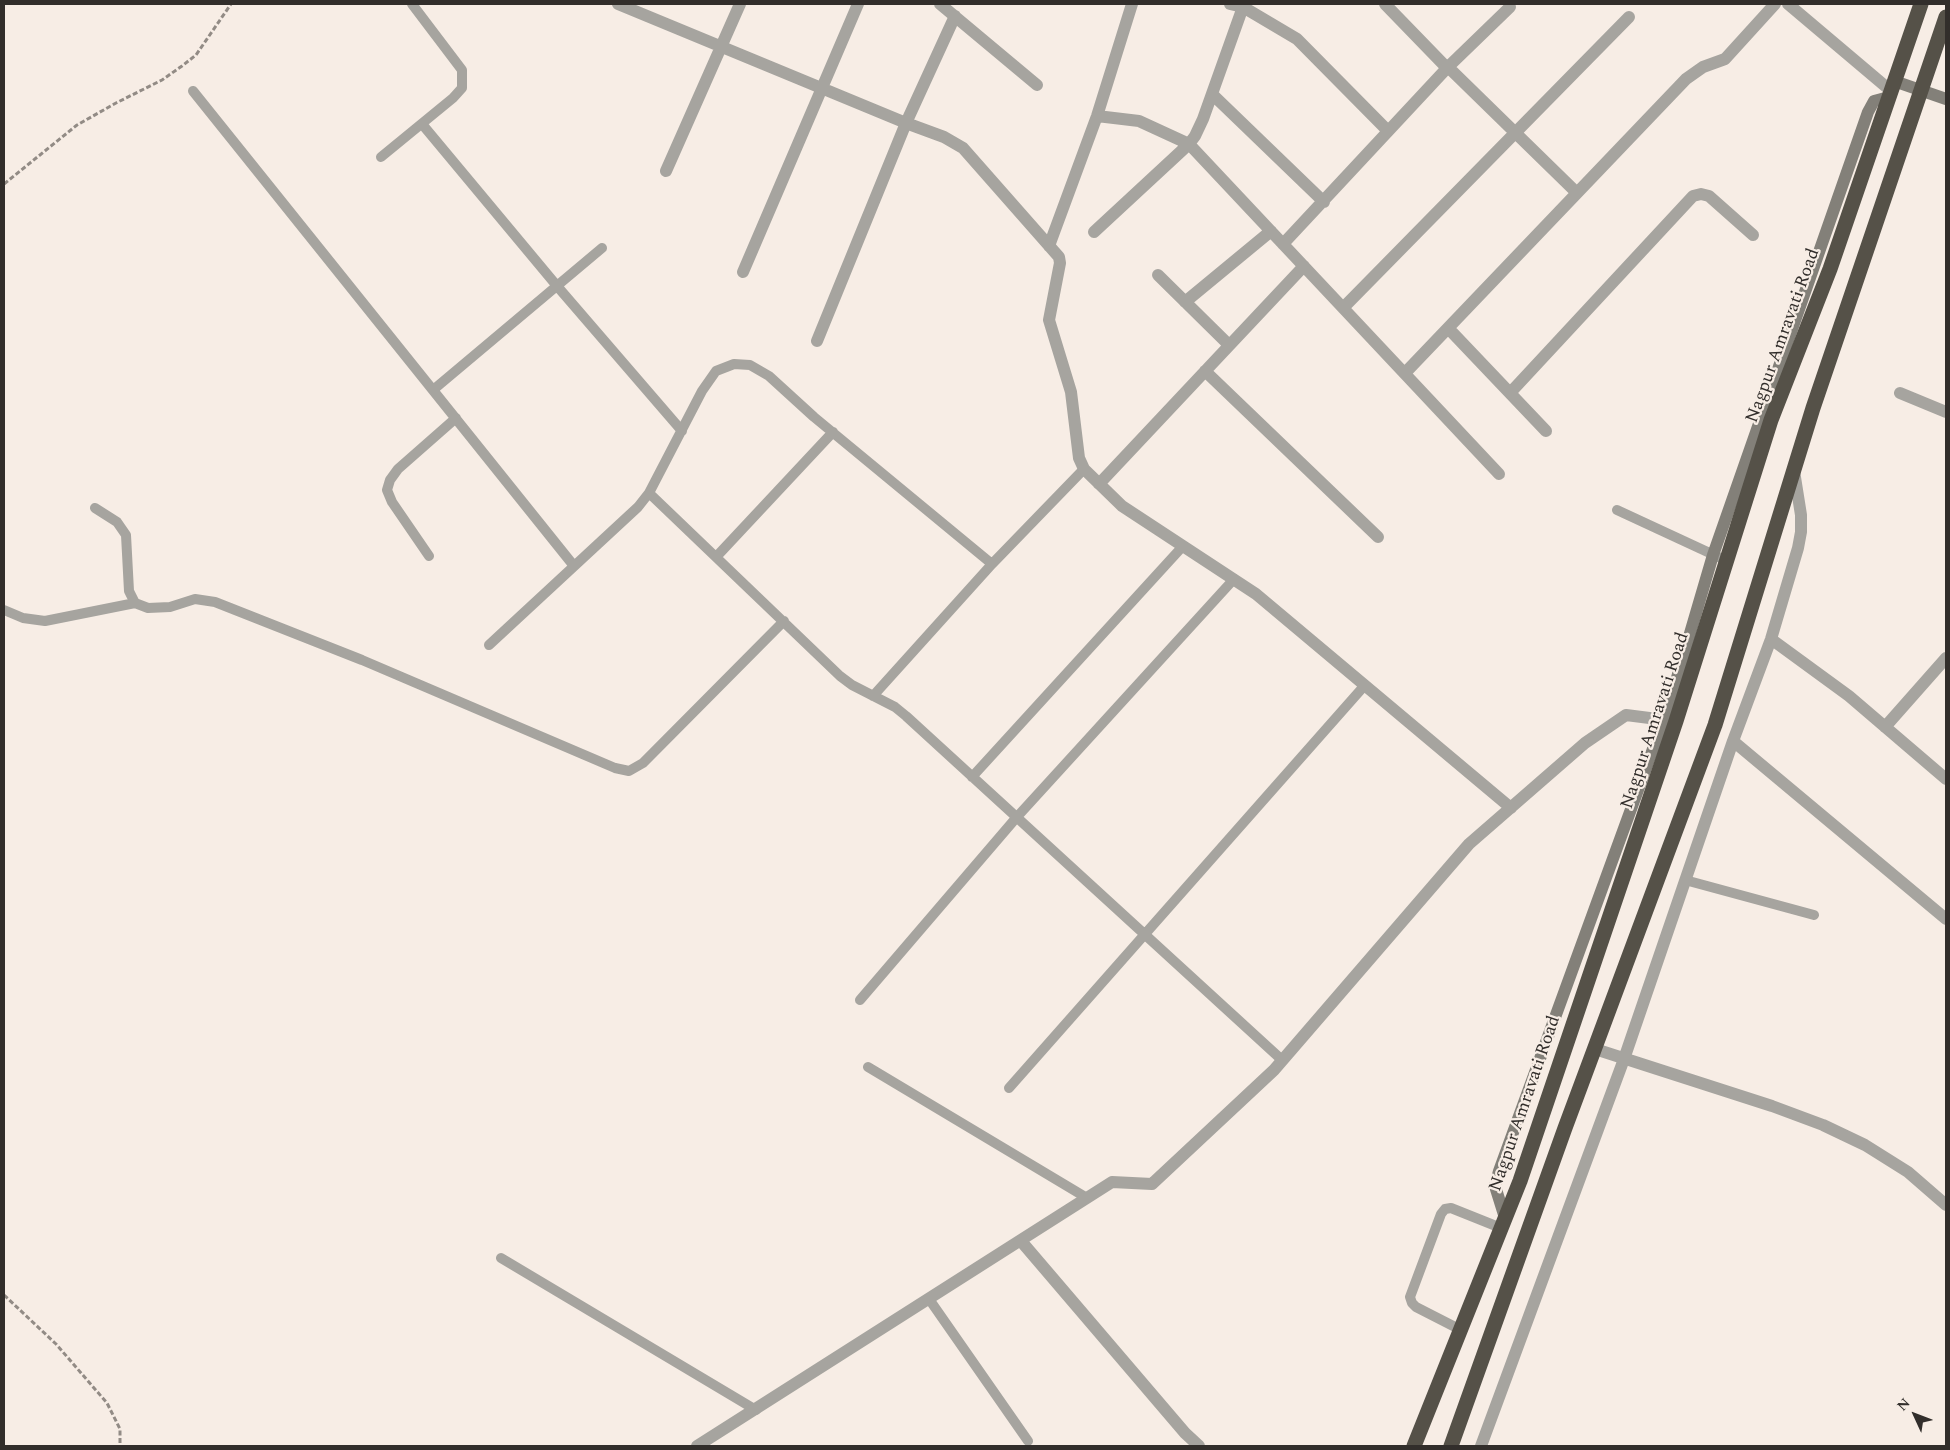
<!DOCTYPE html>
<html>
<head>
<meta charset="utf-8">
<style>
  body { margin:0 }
  #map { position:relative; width:1950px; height:1450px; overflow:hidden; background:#f7ede5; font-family:Spectral,serif }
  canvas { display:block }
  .frame { position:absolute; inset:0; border:5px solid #322e2b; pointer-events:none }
  .north { position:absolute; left:1890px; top:1390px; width:50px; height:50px; -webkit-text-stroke:4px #f7ede5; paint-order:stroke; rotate:313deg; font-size:14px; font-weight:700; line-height:20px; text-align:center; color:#322e2b }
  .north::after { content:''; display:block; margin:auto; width:18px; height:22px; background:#322e2b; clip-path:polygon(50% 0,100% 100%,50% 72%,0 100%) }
</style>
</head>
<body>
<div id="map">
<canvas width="1950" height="1450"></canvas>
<div class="frame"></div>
<div class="north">N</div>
</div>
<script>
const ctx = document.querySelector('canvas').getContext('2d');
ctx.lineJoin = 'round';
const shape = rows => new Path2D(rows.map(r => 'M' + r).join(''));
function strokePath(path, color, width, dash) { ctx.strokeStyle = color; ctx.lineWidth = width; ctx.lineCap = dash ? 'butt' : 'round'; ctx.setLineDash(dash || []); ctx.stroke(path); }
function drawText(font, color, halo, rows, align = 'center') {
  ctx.font = font + ' Spectral,serif'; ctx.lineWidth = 4.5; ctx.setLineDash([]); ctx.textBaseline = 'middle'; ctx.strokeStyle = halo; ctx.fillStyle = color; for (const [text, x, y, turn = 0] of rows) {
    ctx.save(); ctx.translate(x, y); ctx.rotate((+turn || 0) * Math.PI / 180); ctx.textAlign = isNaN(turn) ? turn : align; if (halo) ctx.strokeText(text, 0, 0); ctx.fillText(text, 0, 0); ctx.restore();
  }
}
strokePath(shape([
  [4,184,77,125,116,103,162,80,182,66,196,55,231,4],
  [4,1295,56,1344,107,1403,120,1429,120,1446]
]), '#928b85', 3, [5, 2.5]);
strokePath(shape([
  [193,91,574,566],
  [422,124,557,286,682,431],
  [381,157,453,98,462,88,462,70,412,4],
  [433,390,602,248],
  [649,493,840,676,852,685,895,707,906,716,1282,1060],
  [95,508,117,522,126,535,129,591,135,603,148,608,170,607,195,599,215,602,362,660,615,768,629,771,643,763,784,621],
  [1617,510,1727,561],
  [429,556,392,502,387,490,390,480,398,469,456,418],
  [717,556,833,432],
  [4,610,23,618,45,621,135,603],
  [489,645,638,507,649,493,702,391,716,371,734,364,750,365,769,376,814,417,992,564],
  [873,696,992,564,1084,469],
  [972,777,1183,546],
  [1685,880,1814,915],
  [860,1000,1016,818,1234,579],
  [868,1067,1087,1198],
  [1009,1088,1365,685],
  [501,1258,756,1410],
  [929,1299,1028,1441],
  [1461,1330,1416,1307,1412,1303,1410,1297,1441,1214,1445,1209,1451,1208,1501,1228]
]), '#a6a49f', 10);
strokePath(shape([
  [618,4,906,123,944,137,963,148,1059,257,1060,263,1049,320,1071,392,1079,458,1084,469,1122,506,1256,594,1511,808],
  [940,4,1037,85],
  [1230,4,1243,7,1297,39,1388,131],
  [1385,4,1447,68],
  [1788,4,1891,91],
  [1448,67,1577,193],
  [1212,94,1324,202],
  [1097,116,1139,121,1189,144,1499,474],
  [666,171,740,4],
  [1094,232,1189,144,1195,136,1203,119,1244,4],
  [1283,244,1448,67,1510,7],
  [1049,246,1097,116,1132,4],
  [743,272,858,4],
  [1158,275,1229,345],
  [1185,302,1271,231],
  [1343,308,1629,17],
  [1448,328,1546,431],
  [817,341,906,123,955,16],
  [1205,371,1378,537],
  [1405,373,1686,79,1703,67,1725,59,1775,4],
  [1510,393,1693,196,1701,194,1709,196,1753,235],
  [1900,393,1946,412],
  [1099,484,1304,266],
  [1771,639,1849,696,1946,779],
  [1885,727,1946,658],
  [1733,741,1946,919],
  [1595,1049,1772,1106,1823,1125,1865,1145,1908,1172,1946,1205],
  [1021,1241,1185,1433,1199,1446],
  [697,1446,1112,1182,1152,1184,1274,1070,1469,844,1585,743,1626,715,1673,721],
  [1481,1446,1624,1059,1733,741,1771,639,1798,548,1801,532,1801,515,1794,471]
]), '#a6a49f', 12);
strokePath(shape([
  [1894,81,1946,99],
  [1505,1218,1495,1186,1499,1171,1669,705,1713,555,1868,112,1874,101,1889,97]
]), '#838079', 12);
strokePath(shape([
  [1414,1446,1520,1181,1676,721,1771,420,1830,269,1921,4],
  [1451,1446,1565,1128,1715,725,1813,408,1946,17]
]), '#555148', 15);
drawText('18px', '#322e2b', '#f7ede5', [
  ["Nagpur Amravati Road",1784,336,-70],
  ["Nagpur Amravati Road",1656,721,-72],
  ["Nagpur Amravati Road",1526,1104,-71]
]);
</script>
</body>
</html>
